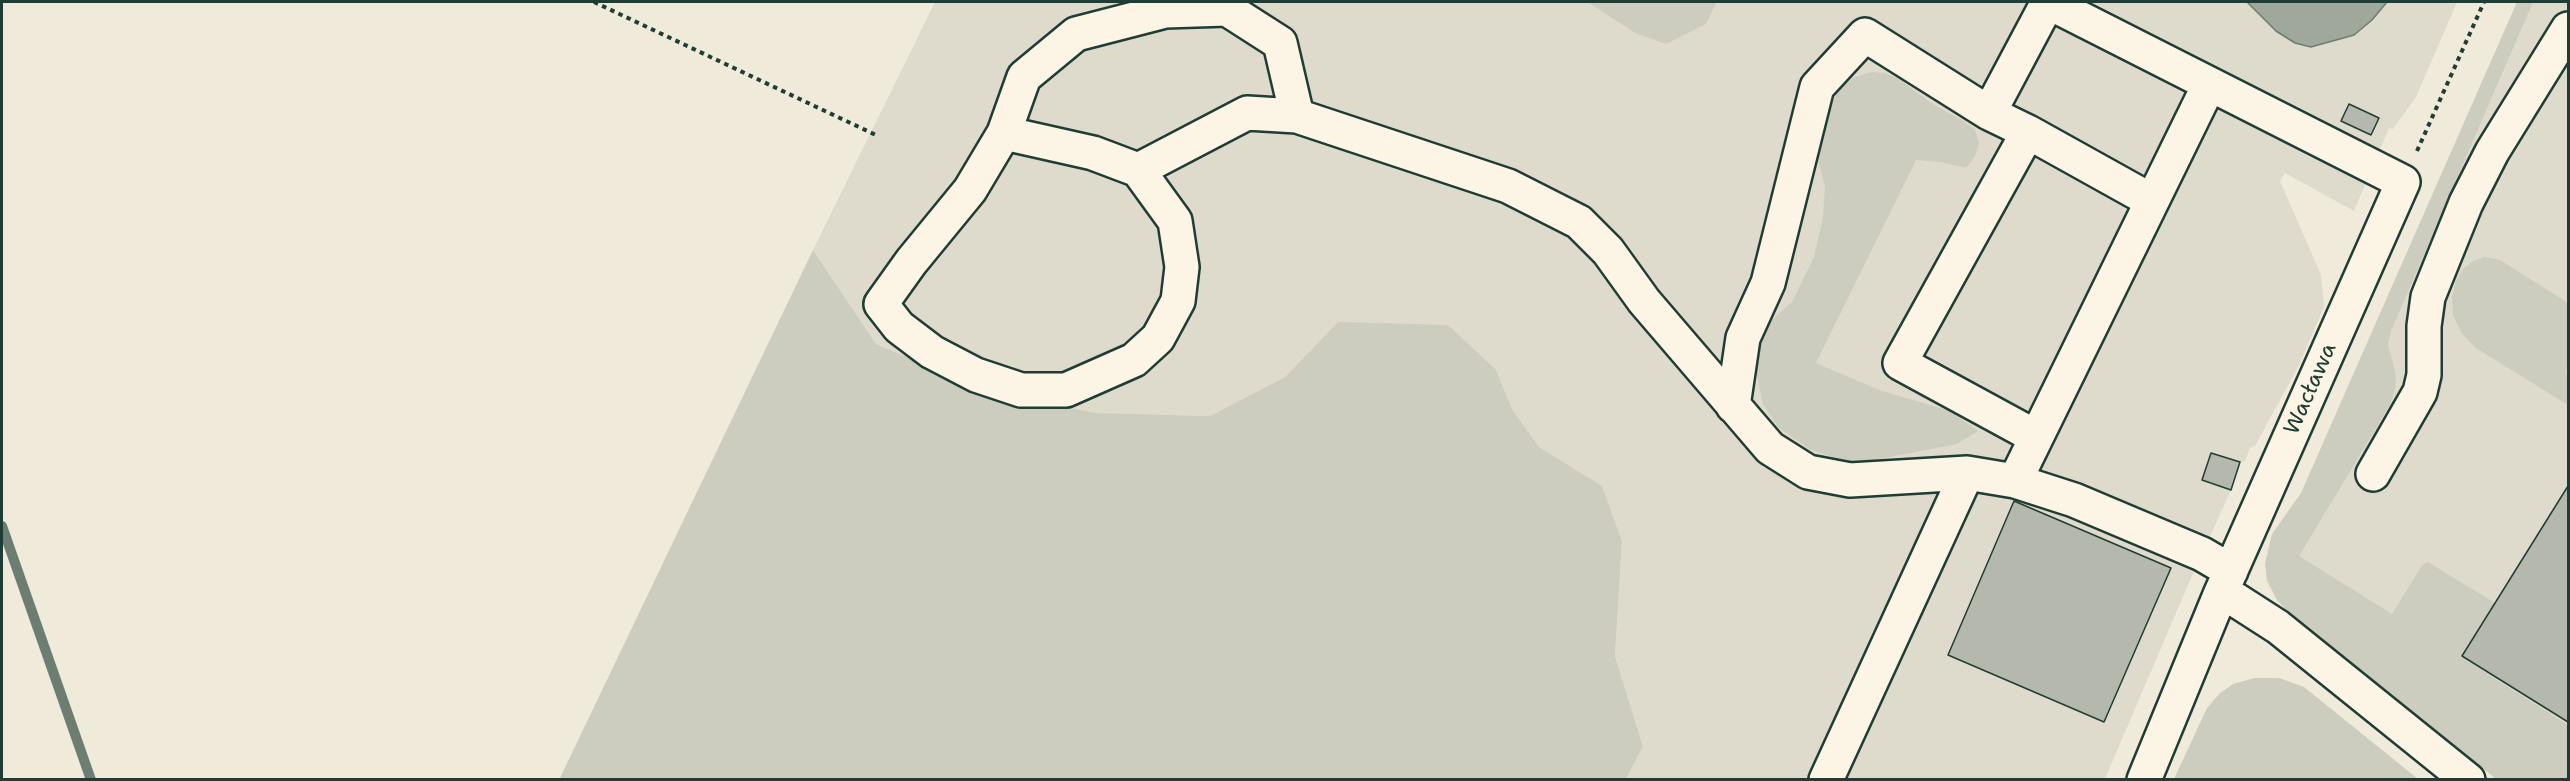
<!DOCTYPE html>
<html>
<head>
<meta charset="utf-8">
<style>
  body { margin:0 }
  #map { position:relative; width:2570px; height:781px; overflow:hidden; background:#efeada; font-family:"Shantell Sans",sans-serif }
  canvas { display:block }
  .frame { position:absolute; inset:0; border:3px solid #1f3d34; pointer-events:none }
</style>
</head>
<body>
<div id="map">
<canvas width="2570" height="781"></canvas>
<div class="frame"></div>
</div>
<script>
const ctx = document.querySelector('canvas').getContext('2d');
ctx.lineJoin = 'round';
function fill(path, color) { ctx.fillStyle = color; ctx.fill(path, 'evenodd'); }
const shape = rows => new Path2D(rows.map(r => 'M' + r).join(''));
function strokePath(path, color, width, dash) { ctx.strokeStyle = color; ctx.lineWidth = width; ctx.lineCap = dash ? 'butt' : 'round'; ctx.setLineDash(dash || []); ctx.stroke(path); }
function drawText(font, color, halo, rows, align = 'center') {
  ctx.font = font + ' "Shantell Sans",sans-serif'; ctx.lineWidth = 5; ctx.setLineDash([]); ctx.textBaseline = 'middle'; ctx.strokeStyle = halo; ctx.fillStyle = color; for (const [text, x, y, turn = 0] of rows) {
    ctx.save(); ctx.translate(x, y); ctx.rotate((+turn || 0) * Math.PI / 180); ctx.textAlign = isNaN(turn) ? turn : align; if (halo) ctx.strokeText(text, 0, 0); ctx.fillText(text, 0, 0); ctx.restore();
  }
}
fill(shape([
  [935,2,1587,2,1635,33,1706,24,1717,2,2457,2,2416,97,2393,129,2389,128,2354,211,2285,173,2280,181,2321,275,2324,307,2298,367,2255,446,2250,448,2245,461,2240,462,2231,490,2188,585,2105,779,1626,779,1643,745,1615,656,1622,541,1602,487,1539,447,1512,409,1496,370,1338,322,1285,377,1210,416,1095,413,986,390,876,344,813,250],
  [2521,2,2568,2,2568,779,2287,574]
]), '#dedbcc');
fill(shape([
  [1587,2,1717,2,1706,24,1666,44,1635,33],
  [2517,2,2533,2,2391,331,2388,344,2396,375,2395,389,2390,405,2299,556,2392,614,2423,564,2428,562,2495,603,2461,657,2568,725,2568,779,2496,779,2290,614,2277,600,2267,581,2265,564,2272,534,2301,493],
  [1871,72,1885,73,1897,78,1934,105,1962,120,1975,130,1979,143,1975,156,1966,168,1941,162,1916,160,1816,363,1879,390,1950,411,1978,431,1957,444,1864,462,1844,461,1809,449,1778,427,1763,404,1754,362,1764,327,1792,302,1814,257,1823,217,1825,187,1817,156,1827,116,1838,90,1853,78],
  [813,250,876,344,986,390,1095,413,1210,416,1285,377,1338,322,1448,325,1496,370,1512,409,1539,447,1602,486,1622,541,1615,656,1643,746,1626,779,559,780],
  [2485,257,2500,260,2568,303,2568,366,2565,373,2568,375,2568,405,2476,348,2462,334,2453,315,2452,297,2456,281,2463,269,2473,261],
  [2255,678,2279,678,2304,687,2418,779,2174,779,2207,708,2220,693,2233,684]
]), '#cccdbf');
const water = shape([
  [2247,2,2387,2,2372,20,2354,35,2311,47,2295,43,2276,31,2247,2]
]);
fill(water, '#9fa89a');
strokePath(water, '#6c7d71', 1.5);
strokePath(shape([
  [2,526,91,780]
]), '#6c7d71', 10);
const building = shape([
  [2349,104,2379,118,2371,135,2341,121,2349,104],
  [2211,453,2240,462,2231,490,2202,480,2211,453],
  [2568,486,2568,722,2462,656,2568,486],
  [2014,501,2171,568,2104,722,1948,655,2014,501]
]);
fill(building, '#b5b9ad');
strokePath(building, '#1f3d34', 1.5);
const minor = shape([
  [1989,113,2028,132,1900,363,2036,437],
  [2028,132,2152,201],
  [1004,133,1093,153,1138,170,1175,221,1182,267,1178,301,1158,338,1134,360,1066,390,1021,390,976,375,932,352,899,327,881,304,911,262,970,190,1004,133,1024,77,1076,34,1165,11,1227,9,1280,43,1297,116],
  [1138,170,1247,113,1297,116,1508,186,1579,222,1608,251,1644,301,1770,448,1808,472,1850,480,1967,473,2015,481,2074,500,2202,554,2231,571],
  [1733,406,1743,338,1768,283,1817,87,1865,35,1989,113,2048,2,2403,182,2220,595,2144,780],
  [2373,474,2420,392,2424,375,2424,326,2428,297,2466,203,2492,152,2568,29],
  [2015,481,2209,85],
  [2220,595,2236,600,2278,627,2468,780],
  [1826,780,1967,473]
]);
strokePath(minor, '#1f3d34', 38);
strokePath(shape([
  [594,2,878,136],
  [2417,151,2484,2]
]), '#1f3d34', 4, [4.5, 4.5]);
strokePath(minor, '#fcf5e5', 33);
drawText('22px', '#1f3d34', '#fcf5e5', [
  ["Wacława",2311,389,-66]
]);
</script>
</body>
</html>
